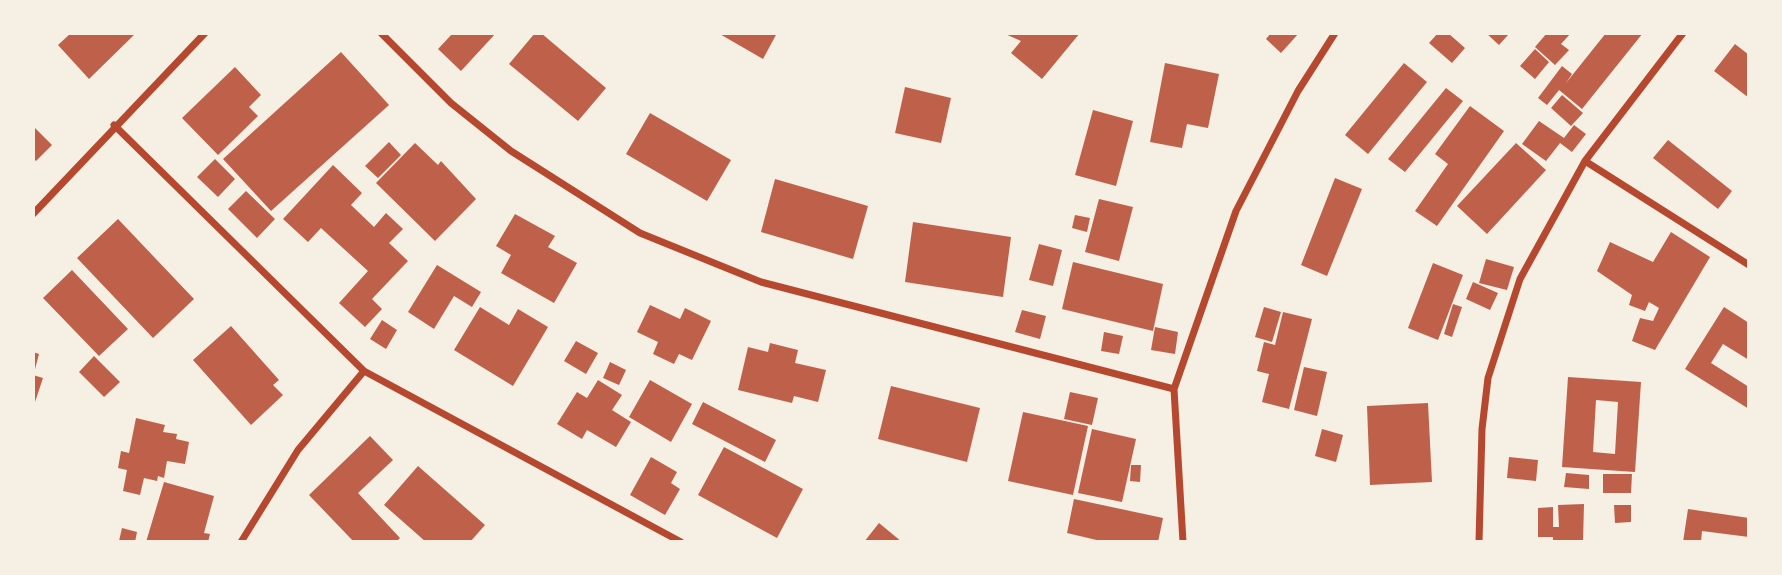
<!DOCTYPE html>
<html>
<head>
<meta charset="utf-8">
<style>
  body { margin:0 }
  #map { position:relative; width:1782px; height:575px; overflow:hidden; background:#f6efe4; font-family:Merriweather,serif }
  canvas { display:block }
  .frame { position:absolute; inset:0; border:35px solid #f6efe4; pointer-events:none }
</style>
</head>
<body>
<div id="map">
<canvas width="1782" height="575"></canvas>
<div class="frame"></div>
</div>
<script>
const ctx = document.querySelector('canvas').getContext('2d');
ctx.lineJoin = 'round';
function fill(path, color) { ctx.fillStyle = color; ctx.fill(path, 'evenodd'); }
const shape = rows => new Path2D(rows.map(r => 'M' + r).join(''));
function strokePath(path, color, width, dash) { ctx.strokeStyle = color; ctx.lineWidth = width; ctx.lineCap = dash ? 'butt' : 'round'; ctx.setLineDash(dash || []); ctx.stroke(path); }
fill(shape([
  [71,33,136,33,89,79,58,45],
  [453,33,496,33,461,71,438,49],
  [535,33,541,33,606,88,578,121,509,64],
  [718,33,777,33,763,59],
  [1003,33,1080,33,1042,79,1011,53,1021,41],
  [1271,33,1299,33,1281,53,1266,39],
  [1438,33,1448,33,1465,48,1452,63,1429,43],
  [1486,33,1506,33,1508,35,1499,45],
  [1547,33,1571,33,1561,44,1569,50,1555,65,1535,47],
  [1606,33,1643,33,1582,109,1559,90,1547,105,1538,98,1562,66,1572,74,1566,83],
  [1735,44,1749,55,1749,98,1714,71],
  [1535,49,1549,62,1535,79,1520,66],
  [341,52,389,105,271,211,223,159],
  [1165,63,1219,74,1208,128,1187,124,1182,148,1150,142],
  [1404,63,1427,82,1368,154,1345,135],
  [235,67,261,95,249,107,258,116,218,155,182,118],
  [905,87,951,98,941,143,895,133],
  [1446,88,1463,101,1405,172,1388,159],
  [1562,95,1583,113,1571,126,1551,108],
  [1470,106,1504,131,1437,226,1415,211,1448,164,1435,154],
  [1093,110,1133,121,1116,186,1075,175],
  [650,113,731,160,707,201,626,154],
  [1539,121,1564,138,1574,125,1586,134,1572,152,1560,143,1546,161,1522,144],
  [33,126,52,145,36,161,33,158],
  [1668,140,1732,191,1718,209,1653,158],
  [389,142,401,155,378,178,365,166],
  [415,143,438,165,441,161,476,199,435,241,376,183],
  [1516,143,1546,170,1487,234,1457,206],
  [215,159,235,179,218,197,197,177],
  [333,165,362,193,351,205,374,227,386,213,403,229,389,243,408,261,372,299,382,309,365,327,339,303,368,271,321,228,308,242,283,219],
  [1335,178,1362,189,1327,276,1301,265],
  [775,179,868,206,853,259,761,232],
  [246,191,275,219,257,238,228,209],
  [1099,199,1133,207,1119,261,1085,252],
  [515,214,555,236,548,247,577,263,554,303,501,273,511,255,496,246],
  [1075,215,1090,218,1087,232,1072,228],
  [118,219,194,299,153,338,77,258],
  [913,222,1011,237,1003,297,905,282],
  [1671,232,1710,257,1655,350,1632,341,1640,318,1653,321,1659,308,1649,302,1645,311,1629,305,1632,295,1597,271,1610,242,1653,262],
  [1039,244,1062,250,1053,286,1029,280],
  [1486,259,1514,267,1507,290,1479,283],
  [1073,262,1163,284,1153,331,1062,309],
  [1433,263,1463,275,1438,340,1408,328],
  [437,265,481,292,472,307,454,296,434,329,408,312],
  [72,270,128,329,99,356,43,298],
  [1473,282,1498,293,1490,310,1466,299],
  [1453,304,1462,307,1452,337,1444,334],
  [650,305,680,319,685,308,711,321,692,360,679,354,674,364,653,354,658,342,637,332],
  [480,307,509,325,518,309,548,327,513,386,454,350],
  [1264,307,1281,312,1272,342,1255,337],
  [1724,307,1749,323,1749,360,1723,344,1711,363,1749,387,1749,409,1685,369],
  [1022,310,1046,316,1040,339,1015,332],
  [1283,312,1312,319,1289,409,1262,402,1269,374,1257,371,1264,342,1275,345],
  [382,320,397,330,386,349,370,339],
  [231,326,279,380,273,385,283,395,251,425,193,360],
  [1155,327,1178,332,1175,354,1151,350],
  [1104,332,1123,336,1119,354,1101,351],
  [576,341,598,353,586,374,564,361],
  [770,343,798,350,795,363,826,370,818,402,794,396,792,403,738,390,748,347,768,352],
  [33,352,39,354,34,373,33,373],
  [94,356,120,382,104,397,79,372],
  [610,362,626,370,619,385,603,378],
  [1304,367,1327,372,1317,416,1294,410],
  [33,375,43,378,34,405,33,405],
  [1568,377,1641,382,1635,472,1562,467],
  [1596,400,1618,402,1615,454,1593,452],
  [598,380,622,395,612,410,631,422,616,447,587,430,582,439,557,424,577,392,587,398],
  [650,380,692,404,671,442,629,417],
  [891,386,980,408,967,462,878,439],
  [1070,392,1098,398,1092,425,1064,419],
  [703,402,776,440,765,462,692,424],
  [1428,403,1432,482,1370,485,1367,406],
  [1023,412,1088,426,1073,495,1008,481],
  [136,418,165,425,163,432,177,434,176,439,189,442,185,464,167,461,164,478,158,476,157,481,144,478,140,495,123,491,127,470,118,468,121,451,129,453],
  [1092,429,1136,439,1122,502,1078,493],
  [1322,429,1343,435,1336,462,1315,456],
  [370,436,393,460,358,493,400,538,396,542,354,542,309,495],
  [724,447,803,489,777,538,698,495],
  [651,457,677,472,671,483,680,489,665,515,630,495],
  [1509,457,1538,460,1536,481,1507,478],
  [1131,465,1141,465,1140,482,1130,481],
  [418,466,485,525,470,542,426,542,384,505],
  [1566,473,1589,475,1589,489,1564,487],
  [1603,474,1632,474,1631,493,1603,493],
  [164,482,214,496,204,533,210,534,208,542,146,542],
  [1074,499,1163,518,1158,542,1105,542,1067,533],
  [1584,504,1583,542,1553,542,1553,537,1538,537,1538,508,1553,507,1553,527,1559,527,1558,505],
  [1614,505,1631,505,1631,522,1615,523],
  [1688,509,1749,518,1749,537,1702,531,1701,542,1683,542],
  [879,523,902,542,864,542],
  [122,528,137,532,135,542,119,541]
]), '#bf614a');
strokePath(shape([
  [381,33,451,103,511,151,640,233,761,282,1174,389,1183,542],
  [114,125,364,371,681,542],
  [1585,161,1749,265],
  [33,214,205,33],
  [1174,389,1236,211,1298,91,1335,33],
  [241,542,298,450,364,371],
  [1479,542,1482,429,1488,378,1520,279,1585,161,1683,33]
]), '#b5482f', 7);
</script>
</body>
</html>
